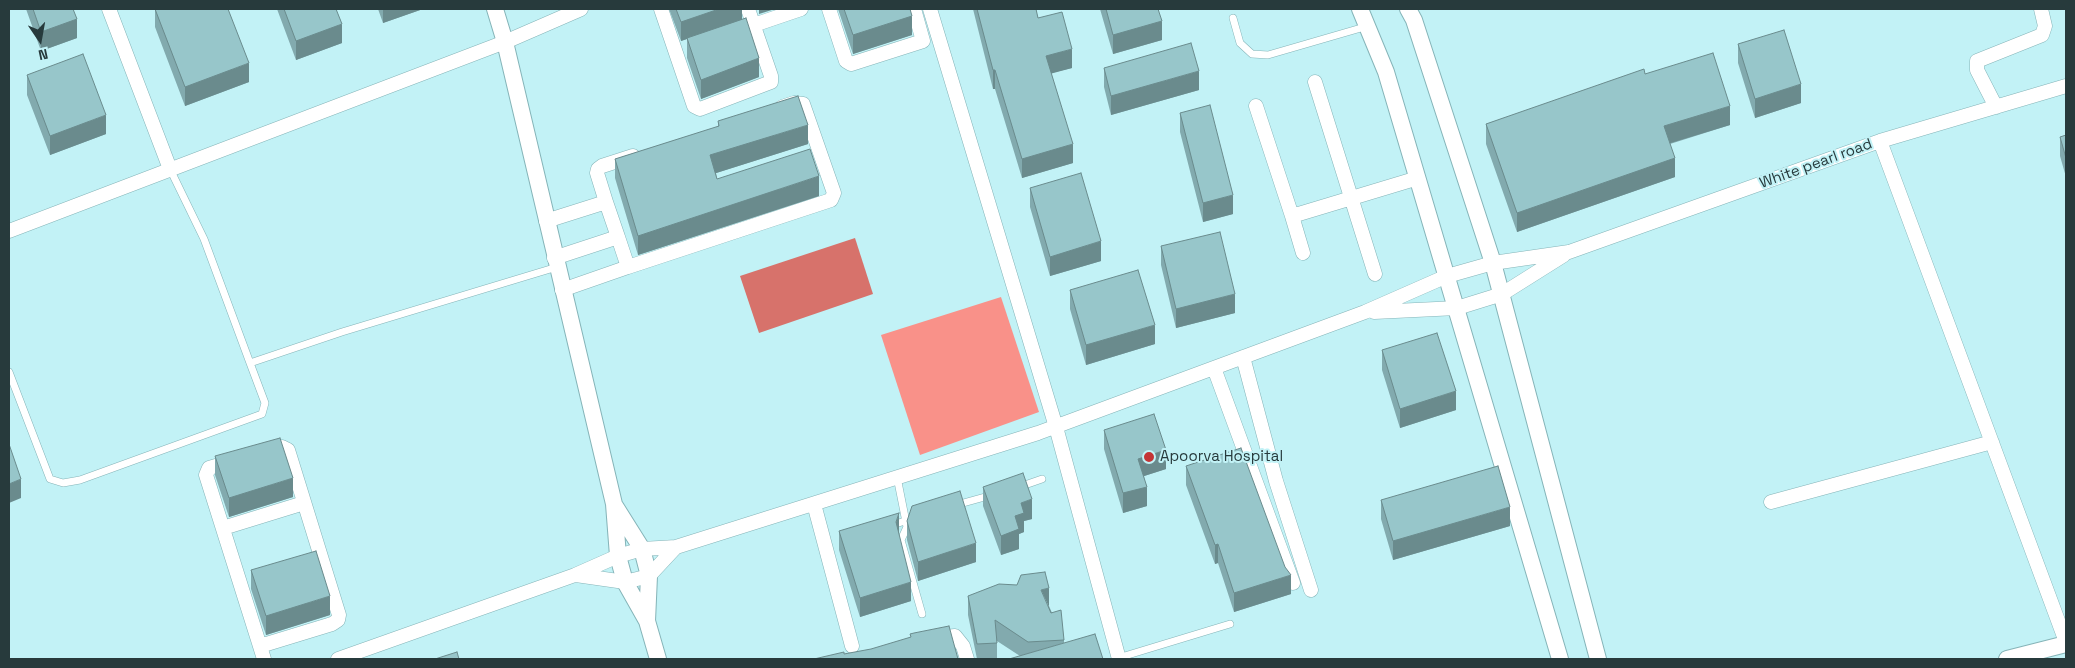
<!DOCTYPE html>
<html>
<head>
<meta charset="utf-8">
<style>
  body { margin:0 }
  #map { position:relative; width:2075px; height:668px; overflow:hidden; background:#c2f2f6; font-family:"Space Grotesk",sans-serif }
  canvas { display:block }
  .frame { position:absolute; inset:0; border:10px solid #273a3c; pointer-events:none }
  .north { position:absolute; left:15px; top:15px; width:50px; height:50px; -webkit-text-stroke:4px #c2f2f6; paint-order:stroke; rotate:168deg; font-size:14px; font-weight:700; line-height:20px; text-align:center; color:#273a3c }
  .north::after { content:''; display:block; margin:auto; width:18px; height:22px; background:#273a3c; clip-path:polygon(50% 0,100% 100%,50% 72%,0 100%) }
</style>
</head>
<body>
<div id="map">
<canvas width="2075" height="668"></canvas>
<div class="frame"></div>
<div class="north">N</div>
</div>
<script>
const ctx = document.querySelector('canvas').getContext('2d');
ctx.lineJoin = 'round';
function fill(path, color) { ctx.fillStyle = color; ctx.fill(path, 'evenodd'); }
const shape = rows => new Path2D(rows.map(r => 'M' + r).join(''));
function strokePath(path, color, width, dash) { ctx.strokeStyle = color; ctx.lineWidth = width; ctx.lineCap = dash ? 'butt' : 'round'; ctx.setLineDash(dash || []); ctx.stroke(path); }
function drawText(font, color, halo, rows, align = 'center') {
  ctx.font = font + ' "Space Grotesk",sans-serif'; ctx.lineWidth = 4; ctx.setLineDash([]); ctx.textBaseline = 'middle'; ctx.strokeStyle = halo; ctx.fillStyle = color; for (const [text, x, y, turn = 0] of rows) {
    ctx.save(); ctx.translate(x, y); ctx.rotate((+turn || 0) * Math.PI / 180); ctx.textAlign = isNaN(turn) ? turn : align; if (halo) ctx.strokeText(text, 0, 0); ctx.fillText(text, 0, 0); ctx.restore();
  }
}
fill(shape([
  [1001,297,1039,412,920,455,881,335]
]), '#f99189');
fill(shape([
  [855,238,873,294,759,333,740,276]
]), '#d7726b');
const service = shape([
  [1233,18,1240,43,1252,54,1268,55,1368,26],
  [170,169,204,239,250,363,342,332,557,267],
  [9,372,50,479,63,483,80,480,262,414,265,403,250,363],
  [897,477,907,527,901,540,922,614],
  [1019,487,1042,479],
  [956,505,992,495],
  [892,525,915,518],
  [1118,658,1230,624]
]);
const minor = shape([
  [109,9,170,169],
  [661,9,694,106,700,109,771,82,771,76,748,9],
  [829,9,846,61,851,64,923,41,914,9],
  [930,9,1056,427,1119,659],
  [745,28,801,9],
  [1315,82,1375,274],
  [1256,106,1292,216,1418,178],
  [1996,107,1977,70,1977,61,2042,35,2045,26,2041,9],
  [1880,141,2066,642],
  [606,202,618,237],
  [1292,216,1303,253],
  [546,221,606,202,597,173,598,169,602,166,633,156],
  [9,231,505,42,581,9],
  [554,258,618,237,628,267,831,200,834,193,803,104,794,103,782,107],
  [562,290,628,267],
  [1374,312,1457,308,1502,294,1564,255],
  [1243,357,1276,481,1311,590],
  [1214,368,1293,583],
  [233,461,209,468,206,475,264,659],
  [1771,502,1992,442],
  [814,504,852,646],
  [223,528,304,503],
  [576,575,625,582,649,576,676,547],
  [935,638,955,636,963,646,967,659],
  [260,646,332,624,338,620,339,615,288,450,282,447,266,451],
  [338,659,575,575,618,556,642,549,676,547,1038,433,1365,312,1447,276,1493,263,1569,252,1880,141,2066,86]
]);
const tertiary = shape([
  [495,9,505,42,614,504,618,556,625,582,647,621,658,659],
  [1360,9,1386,72,1560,659],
  [1408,9,1414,20,1493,263,1598,659],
  [615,506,642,549,649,576,647,621],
  [2007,659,2066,644]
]);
strokePath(service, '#85b4b8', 8);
strokePath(minor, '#85b4b8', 15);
strokePath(tertiary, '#85b4b8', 18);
strokePath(service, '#fff', 7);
strokePath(minor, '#fff', 14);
strokePath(tertiary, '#fff', 16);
fill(shape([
  [26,9,73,9,77,38,41,51],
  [155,9,249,82,185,106,155,27],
  [277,9,336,9,342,43,296,60],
  [378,9,423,9,383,23],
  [669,9,742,9,742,19,759,77,701,99,687,58,687,39,681,41],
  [838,9,910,9,912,35,853,54],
  [973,9,1036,9,1038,18,1072,68,1051,73,1073,163,1022,178,995,89,993,89],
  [1100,9,1158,9,1162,40,1113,54],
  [1738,44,1801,103,1755,118,1738,63],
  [1104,68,1199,90,1111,115,1104,87],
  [1645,74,1730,125,1670,144,1675,177,1517,232,1486,144,1486,124],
  [27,75,106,134,50,155,27,95],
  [1180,113,1233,214,1203,222,1180,132],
  [718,121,808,144,716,173,717,179,819,196,638,255,615,178,615,159,718,127],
  [2066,135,2066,177,2060,156,2060,137],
  [1030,188,1101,261,1050,276,1030,207],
  [1161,246,1235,313,1176,328,1161,265],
  [1070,290,1155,344,1086,365,1070,309],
  [1382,350,1456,410,1400,428,1382,370],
  [1104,430,1166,469,1144,476,1147,506,1123,513,1104,449],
  [215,456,293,497,229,517,215,475],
  [1186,466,1291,594,1234,612,1218,563,1215,564,1186,485],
  [983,487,1032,519,1024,521,1024,532,1019,534,1019,549,1001,555,983,506],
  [1381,500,1510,526,1393,560,1381,519],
  [907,521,976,562,918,581,907,540],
  [839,531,911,601,860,617,839,550],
  [251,570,330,615,266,635,251,589],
  [968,596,1049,606,1064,640,1064,643,1020,656,997,641,997,659,977,659,968,615]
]), '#82aaae');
fill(shape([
  [383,9,423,9,383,23],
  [719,9,742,9,742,20,681,41,681,22],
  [759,9,775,9,759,14],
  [912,16,912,35,853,54,853,35],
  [77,19,77,38,41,51,41,32],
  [1162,21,1162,40,1113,54,1113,35],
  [342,24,342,43,296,60,296,41],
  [1072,49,1072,68,1046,75,1046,56],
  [759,58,759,77,701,99,701,80],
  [249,63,249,82,185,106,185,87],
  [993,70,995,70,995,89,993,89],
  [1199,71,1199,90,1111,115,1111,96],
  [1801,84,1801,103,1755,118,1755,99],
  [1730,106,1730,125,1664,145,1664,126],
  [106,115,106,134,50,155,50,136],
  [808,125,808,144,710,175,710,155],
  [1073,144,1073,163,1022,178,1022,159],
  [1675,158,1675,177,1517,232,1517,213],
  [819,176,819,196,638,255,638,236],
  [1233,195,1233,214,1203,222,1203,203],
  [1101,241,1101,261,1050,276,1050,257],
  [1235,294,1235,313,1176,328,1176,309],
  [1155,325,1155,344,1086,365,1086,345],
  [1456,391,1456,410,1400,428,1400,409],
  [1166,450,1166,469,1138,478,1138,459],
  [293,478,293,497,229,517,229,498],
  [21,479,21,498,9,503,9,484],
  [1147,487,1147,506,1123,513,1123,493],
  [1032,499,1032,519,1024,521,1024,532,1019,534,1019,549,1001,555,1001,536,1015,516,1021,503],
  [1510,507,1510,526,1393,560,1393,541],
  [899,513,899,532,896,541,896,522],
  [976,543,976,562,918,581,918,562],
  [1218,544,1218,563,1215,564,1215,545],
  [1291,575,1291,594,1234,612,1234,593],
  [911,582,911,601,860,617,860,598],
  [1049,588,1049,607,1041,590],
  [330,596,330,615,266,635,266,616]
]), '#6a8b8d');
const building = shape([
  [33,9,73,9,77,19,41,32,33,9],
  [155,9,228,9,249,63,185,87,155,9],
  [284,9,336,9,342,24,296,41,284,9],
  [676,9,719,9,681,22,676,9],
  [844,9,910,9,912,16,853,35,844,9],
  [977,9,1036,9,1038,18,1062,12,1072,49,1046,56,1073,144,1022,159,995,70,993,70,977,9],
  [1106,9,1158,9,1162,21,1113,35,1106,9],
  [746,18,759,58,701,80,687,38,746,18],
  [1784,30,1801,84,1755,99,1738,44,1784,30],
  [1191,43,1199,71,1111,96,1104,68,1191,43],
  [1713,53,1730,106,1664,126,1675,158,1517,213,1486,124,1644,69,1645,74,1713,53],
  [83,54,106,115,50,136,27,75,83,54],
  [798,96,808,125,710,155,717,179,810,149,819,176,638,236,615,159,719,126,718,121,798,96],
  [1210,105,1233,195,1203,203,1180,113,1210,105],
  [2066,135,2066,158,2060,137,2066,135],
  [1081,173,1101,241,1050,257,1030,188,1081,173],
  [1220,232,1235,294,1176,309,1161,246,1220,232],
  [1138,270,1155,325,1086,345,1070,290,1138,270],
  [1437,333,1456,391,1400,409,1382,350,1437,333],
  [1154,414,1166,450,1138,459,1147,487,1123,493,1104,430,1154,414],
  [280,438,293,478,229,498,215,456,280,438],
  [9,444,21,479,9,484,9,444],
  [1241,448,1285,567,1291,575,1234,593,1218,544,1215,545,1186,466,1241,448],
  [1498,466,1510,507,1393,541,1381,500,1498,466],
  [1023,473,1032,499,1021,503,1024,513,1015,516,1019,529,1001,536,983,487,1023,473],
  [960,491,976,543,918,562,907,521,912,506,960,491],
  [899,513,896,522,911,582,860,598,839,531,899,513],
  [316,551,330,596,266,616,251,570,316,551],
  [1045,572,1049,588,1041,590,1051,613,1061,610,1064,640,1028,642,995,620,997,643,977,644,968,596,999,584,1017,585,1021,575,1045,572],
  [949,626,958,659,814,659,844,652,844,654,871,649,911,637,910,634,914,633,949,626],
  [1095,634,1103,659,1009,659,1095,634],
  [457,652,459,659,435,659,457,652]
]);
fill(building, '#97c6ca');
strokePath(building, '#6a8b8d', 1);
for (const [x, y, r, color] of [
  [1149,457,6,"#c43536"]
]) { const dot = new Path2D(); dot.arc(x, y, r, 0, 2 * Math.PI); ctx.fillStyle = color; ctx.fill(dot); strokePath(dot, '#c2f2f6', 2); }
drawText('15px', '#273a3c', '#c2f2f6', [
  ["White pearl road",1816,164,-20]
]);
drawText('15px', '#273a3c', '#c2f2f6', [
  ["Apoorva Hospital",1160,457]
], 'left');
</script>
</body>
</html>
